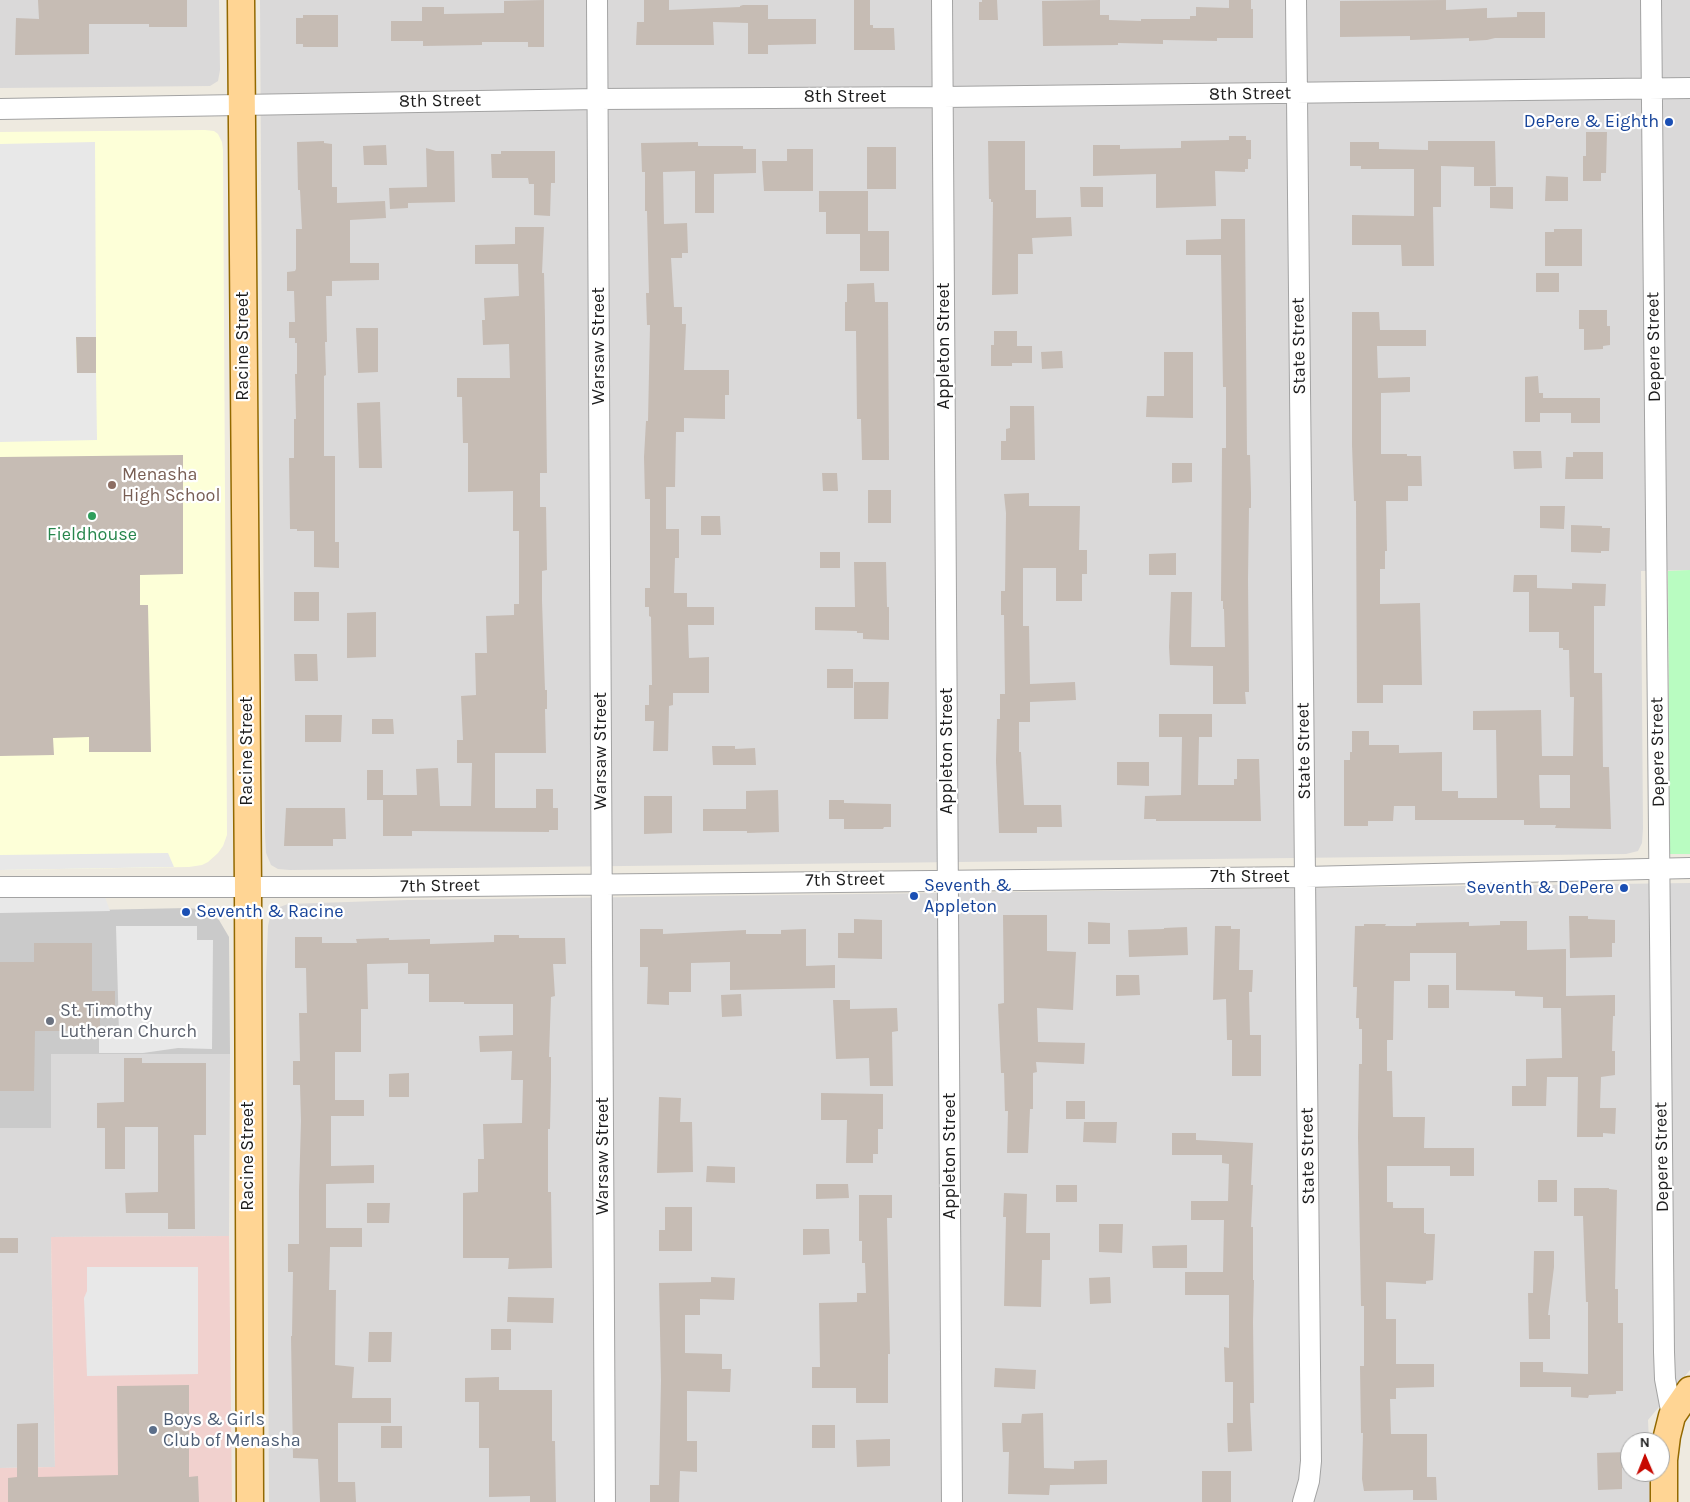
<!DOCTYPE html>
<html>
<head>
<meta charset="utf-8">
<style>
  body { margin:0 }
  #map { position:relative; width:1690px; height:1502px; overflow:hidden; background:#eeeae0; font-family:Karla,sans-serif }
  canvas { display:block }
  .north { position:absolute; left:1620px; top:1432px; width:50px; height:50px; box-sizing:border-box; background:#fff; border:1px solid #a4a4a4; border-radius:50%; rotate:359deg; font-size:14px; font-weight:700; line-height:20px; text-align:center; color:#1c1c1c }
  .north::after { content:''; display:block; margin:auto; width:18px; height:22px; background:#c70800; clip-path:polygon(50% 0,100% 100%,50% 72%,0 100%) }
</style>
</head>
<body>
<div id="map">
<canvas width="1690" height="1502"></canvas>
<div class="north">N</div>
</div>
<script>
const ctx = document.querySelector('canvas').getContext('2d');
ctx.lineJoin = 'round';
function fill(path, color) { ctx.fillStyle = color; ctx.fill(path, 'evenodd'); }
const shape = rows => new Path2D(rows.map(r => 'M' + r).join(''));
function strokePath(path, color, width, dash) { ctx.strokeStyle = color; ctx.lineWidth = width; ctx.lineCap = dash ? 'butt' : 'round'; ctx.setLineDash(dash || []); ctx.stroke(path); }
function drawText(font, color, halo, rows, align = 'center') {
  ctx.font = font + ' Karla,sans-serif'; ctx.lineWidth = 4.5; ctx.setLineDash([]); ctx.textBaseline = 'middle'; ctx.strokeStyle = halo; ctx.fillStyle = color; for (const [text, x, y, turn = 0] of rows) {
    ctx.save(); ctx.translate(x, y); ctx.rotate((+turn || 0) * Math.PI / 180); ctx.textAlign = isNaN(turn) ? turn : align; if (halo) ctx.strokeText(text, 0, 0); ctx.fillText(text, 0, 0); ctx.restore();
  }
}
fill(shape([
  [0,0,219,0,220,70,218,81,210,86,0,88],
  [260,0,1690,0,1690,570,1641,571,1643,829,1642,843,1638,851,1626,854,290,870,278,869,271,865,266,853,265,836],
  [1690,883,1690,1370,1648,1420,1649,1442,1630,1442,1630,1472,1650,1472,1651,1502,269,1502,266,975,268,926,270,917,277,908,288,904,408,900],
  [51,1054,230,1054,229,1236,51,1237,55,1467,0,1468,0,1128,51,1127]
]), '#dad9d9');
fill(shape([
  [229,1236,232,1502,0,1502,0,1468,55,1467,51,1237]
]), '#f1d1ce');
fill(shape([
  [205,130,214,131,218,134,222,142,223,150,227,835,223,846,218,853,208,862,202,865,189,867,0,870,0,132]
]), '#fdffd8');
fill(shape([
  [187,908,198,909,207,912,219,920,229,937,230,1054,51,1054,51,1128,0,1128,0,912]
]), '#cacaca');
fill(shape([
  [1690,570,1690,854,1670,854,1668,571]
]), '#b9fcc1');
fill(shape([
  [95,142,96,337,76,337,77,373,96,373,97,440,0,442,0,144],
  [168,853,174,867,0,870,0,855],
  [105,897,110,911,0,913,0,898],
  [116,926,197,926,197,940,213,940,212,1049,178,1048,143,1053,99,1053,99,1034,119,1033],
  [87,1267,198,1267,198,1374,87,1376,84,1298,87,1291]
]), '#e8e8e8');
fill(shape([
  [38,0,187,0,187,27,149,27,149,24,89,24,89,54,15,55,16,18,39,19],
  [544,0,544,47,528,47,528,42,482,42,482,45,423,46,423,41,391,41,391,21,422,21,422,7,444,7,444,14,504,13,504,1],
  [644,0,669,0,669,10,740,7,740,6,743,5,768,5,768,19,816,19,816,44,768,45,768,54,748,54,748,23,713,22,714,45,636,45,637,22,644,22],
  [854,0,870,0,870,25,873,25,873,28,894,28,895,50,854,50],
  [982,0,997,0,998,20,979,20,979,2,982,2],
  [1100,0,1100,15,1109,15,1109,20,1141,21,1141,19,1190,19,1190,16,1196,16,1196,7,1229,8,1229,0,1251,0,1251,9,1253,9,1253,38,1217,38,1217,41,1163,40,1163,44,1118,43,1118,45,1043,46,1042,1],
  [1446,0,1446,10,1487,8,1487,18,1517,17,1517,12,1545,12,1545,38,1495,38,1487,40,1469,41,1469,38,1410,40,1410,36,1340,37,1340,1],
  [303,15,338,15,338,47,303,47,303,44,296,44,296,18,303,18],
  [1586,132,1607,132,1606,173,1601,173,1601,181,1583,181,1583,156,1586,156],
  [1229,136,1246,136,1246,140,1251,140,1251,159,1248,159,1248,169,1245,169,1245,172,1215,171,1216,206,1156,208,1156,174,1093,176,1093,145,1120,145,1120,149,1181,148,1181,141,1229,140],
  [324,141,324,143,332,144,332,187,337,187,337,203,385,201,386,218,350,220,350,263,379,263,379,280,332,281,332,296,326,296,327,342,325,342,326,375,324,376,324,456,335,456,335,542,339,542,339,568,314,567,314,531,297,531,297,529,290,529,289,458,294,458,294,419,296,419,295,374,297,374,297,343,295,343,295,338,289,338,289,322,295,322,294,291,287,291,287,272,295,271,296,269,296,229,302,229,300,190,298,190,297,142],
  [988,141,1025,141,1025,190,1036,190,1036,218,1071,217,1072,236,1032,238,1033,254,1018,254,1018,294,992,295,993,202,991,202,991,199,989,199],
  [1428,141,1495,141,1496,186,1474,186,1474,167,1441,166,1441,207,1433,207,1434,266,1402,266,1401,245,1352,245,1352,215,1414,216,1414,169,1361,169,1361,166,1350,166,1350,142,1379,142,1379,149,1428,150],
  [698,142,698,146,743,146,743,149,756,149,756,173,714,174,714,213,695,213,695,171,663,172,664,224,687,223,688,253,682,253,682,258,671,258,674,307,682,307,682,324,686,324,684,370,729,370,729,395,725,395,725,419,684,418,684,432,676,432,675,487,666,487,666,529,679,529,679,558,675,558,674,593,687,593,687,607,714,607,714,625,688,625,689,658,709,657,709,693,673,693,673,705,669,706,668,751,653,751,654,721,645,721,645,705,649,705,649,685,652,685,651,617,649,616,649,607,645,607,645,588,650,588,650,499,645,499,644,457,646,421,648,421,650,325,647,325,646,293,649,293,647,211,645,211,645,172,642,172,641,143],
  [386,145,387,165,364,165,363,146],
  [867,147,896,147,896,189,867,189],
  [426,148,436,151,454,151,455,202,408,203,408,208,390,209,389,188,427,187],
  [787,149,813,149,813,191,764,191,762,161,787,161],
  [501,151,555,151,555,183,551,183,550,216,534,215,534,184,529,184,528,178,492,178,491,154,501,154],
  [1546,176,1568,177,1568,201,1545,201],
  [1080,187,1103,187,1103,207,1081,207],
  [1490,187,1513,187,1513,209,1490,208],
  [819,191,868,191,868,231,889,231,889,271,860,271,860,234,826,234,826,212,819,212],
  [1221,219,1245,219,1247,455,1250,455,1251,493,1251,508,1249,508,1248,579,1249,692,1245,692,1246,704,1213,704,1213,666,1170,665,1169,647,1171,592,1192,592,1191,647,1225,647,1224,609,1223,609,1223,601,1221,601,1222,448,1226,448,1226,387,1223,387,1221,257,1221,255,1186,255,1186,240,1221,239],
  [515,227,544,227,542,273,544,273,545,319,547,473,540,473,540,507,546,507,547,570,542,571,542,601,545,690,547,690,547,709,545,709,546,753,495,753,495,808,536,808,536,789,553,789,553,808,558,808,558,830,549,830,549,832,412,831,412,836,383,836,383,800,367,800,367,770,383,770,383,795,417,795,416,769,438,768,440,806,471,806,472,763,457,763,457,740,463,740,461,696,476,695,475,653,487,653,486,616,514,615,514,604,519,604,519,531,513,531,513,491,468,492,468,443,463,443,462,397,457,397,457,378,510,378,509,344,483,345,482,320,485,320,484,298,519,296,518,264,475,264,475,245,515,244],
  [1554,229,1582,229,1582,266,1545,266,1545,232,1554,232],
  [1536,273,1559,273,1559,292,1536,292],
  [874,283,875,302,888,302,889,460,862,460,861,419,857,419,856,331,845,331,845,302,847,302,847,284],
  [1579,310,1607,310,1607,326,1610,326,1610,345,1603,346,1603,349,1584,350,1584,329,1579,329],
  [1352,312,1379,312,1380,330,1426,330,1426,346,1377,346,1378,378,1410,377,1410,392,1381,393,1381,454,1407,454,1407,456,1421,456,1422,486,1408,486,1408,501,1386,501,1387,551,1385,551,1385,569,1380,569,1380,604,1420,603,1422,685,1383,685,1383,703,1357,703,1356,501,1354,501,1352,445],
  [356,328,378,328,378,372,358,373],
  [994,331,1017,331,1017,346,1032,346,1032,363,1012,363,1012,366,991,366,991,345,994,345],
  [76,337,96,337,96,373,77,373],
  [1062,351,1063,368,1042,369,1041,352],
  [1164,352,1193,352,1193,418,1146,417,1147,396,1164,396],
  [1538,376,1539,393,1543,393,1543,398,1600,398,1600,423,1571,423,1571,413,1540,413,1540,422,1525,422,1525,377],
  [380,402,382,468,359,468,357,403],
  [1010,406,1034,406,1035,460,1001,460,1001,441,1006,441,1006,429,1010,428],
  [1513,451,1541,451,1542,468,1514,469],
  [1573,452,1603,452,1603,479,1565,479,1566,457,1573,457],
  [183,455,183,574,140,575,140,605,148,605,151,752,89,752,89,737,53,738,54,755,0,756,0,457],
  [1172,463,1192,463,1192,482,1172,483],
  [822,473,837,473,838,491,823,491],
  [868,490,891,490,891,523,868,523],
  [1029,493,1029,506,1080,506,1079,550,1087,550,1087,574,1082,574,1082,601,1056,601,1056,568,1023,568,1023,626,1029,626,1030,684,1075,682,1076,700,1030,702,1030,722,1019,722,1019,752,1021,752,1024,805,1061,805,1062,827,1037,827,1037,833,999,833,996,761,997,719,1000,719,1000,694,1005,694,1004,615,1001,615,1001,591,1005,591,1006,513,1004,494],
  [1540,506,1565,506,1564,529,1540,528],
  [701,516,720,516,721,535,701,535],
  [1571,525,1602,526,1602,528,1610,528,1609,551,1601,551,1601,553,1571,552],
  [820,552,840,552,840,568,820,568],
  [1176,553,1176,575,1149,575,1149,554],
  [854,562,886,562,887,607,889,607,889,640,863,639,863,633,857,633,857,631,815,630,815,607,855,607],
  [1514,575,1537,575,1537,588,1572,589,1572,583,1606,584,1605,606,1594,606,1594,673,1602,673,1603,767,1609,767,1611,829,1555,828,1556,825,1524,825,1524,820,1415,820,1415,806,1394,806,1393,821,1368,821,1368,826,1344,826,1344,760,1350,760,1350,752,1352,752,1352,731,1369,731,1369,745,1399,745,1399,753,1442,752,1442,791,1458,791,1458,798,1497,798,1496,730,1473,730,1473,711,1541,710,1542,756,1573,756,1574,697,1570,697,1569,650,1563,650,1563,648,1559,648,1559,632,1529,632,1529,592,1513,592],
  [1539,775,1570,775,1570,808,1540,808],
  [294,592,319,592,319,621,294,621],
  [376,612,376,657,347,658,347,613],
  [294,654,317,654,318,681,295,681],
  [827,669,853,669,853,688,827,688],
  [854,682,889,682,888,719,854,719],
  [1159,714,1212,714,1212,737,1199,737,1198,785,1234,785,1234,779,1237,779,1237,759,1259,759,1261,821,1156,821,1156,819,1144,819,1145,796,1181,795,1182,737,1159,737],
  [305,715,342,715,341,742,305,742],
  [372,719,393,719,394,734,372,734],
  [712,746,735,746,735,749,755,748,756,765,713,765],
  [1117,762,1149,762,1149,786,1117,785],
  [778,790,779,832,747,833,747,831,703,831,703,809,746,809,746,791],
  [644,796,672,796,672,833,644,834],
  [829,800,844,800,844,803,891,804,891,827,884,827,883,829,844,829,844,819,829,819],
  [286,808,345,808,346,839,333,839,333,846,284,846],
  [1003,915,1047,915,1047,951,1076,952,1073,1010,1037,1008,1038,1042,1085,1043,1084,1064,1036,1062,1037,1072,1033,1073,1033,1109,1030,1109,1028,1153,1007,1153,1008,1111,1005,1111,1004,1073,1001,1073,998,1004,1004,1003],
  [1569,916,1588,916,1588,919,1615,920,1615,943,1612,943,1612,957,1570,958],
  [854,919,882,920,882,959,838,958,838,933,854,933],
  [1500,921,1527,921,1527,950,1566,949,1566,996,1615,995,1615,1016,1613,1016,1612,1051,1615,1051,1615,1075,1601,1077,1600,1108,1616,1108,1615,1134,1603,1133,1603,1137,1577,1137,1578,1077,1547,1077,1546,1106,1512,1106,1512,1086,1526,1086,1526,1059,1562,1058,1561,1008,1543,1008,1543,997,1515,996,1515,991,1456,990,1456,953,1410,953,1410,981,1394,981,1393,1040,1387,1040,1387,1071,1392,1071,1393,1117,1425,1117,1424,1148,1474,1148,1474,1176,1450,1176,1450,1166,1387,1166,1387,1202,1393,1202,1393,1208,1424,1208,1424,1233,1426,1233,1426,1234,1435,1234,1433,1280,1426,1281,1426,1284,1386,1282,1386,1319,1396,1319,1396,1364,1434,1364,1434,1387,1396,1388,1396,1399,1390,1399,1391,1434,1427,1434,1427,1477,1436,1477,1437,1500,1413,1500,1413,1490,1364,1491,1362,1479,1363,1433,1361,1433,1360,1366,1364,1366,1364,1306,1361,1306,1358,1137,1359,1064,1362,1064,1362,1029,1359,1029,1359,1018,1356,1018,1357,987,1353,987,1355,926,1364,926,1364,924,1386,924,1385,926,1416,926,1416,923,1469,922,1469,926,1500,925],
  [1088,922,1110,923,1110,944,1088,944],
  [1215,926,1231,926,1231,929,1240,929,1239,970,1253,970,1252,992,1249,992,1250,1035,1261,1035,1261,1076,1232,1076,1232,1040,1227,1040,1226,999,1213,1000],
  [1187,927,1188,955,1129,957,1128,930,1164,929,1164,928],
  [640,929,663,929,663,934,746,930,746,934,781,934,781,930,806,929,806,966,835,965,835,988,730,990,730,962,691,963,691,992,669,992,669,1005,647,1004,648,967,640,967],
  [494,935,519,935,519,938,565,938,566,964,553,964,555,996,551,997,549,1057,551,1057,551,1080,550,1129,548,1129,548,1192,551,1192,552,1268,508,1269,509,1258,463,1258,463,1193,478,1192,478,1159,484,1159,483,1124,522,1123,523,1080,511,1080,512,1051,480,1052,479,1036,513,1035,513,1004,464,1004,464,1002,429,1002,429,974,408,974,408,963,367,964,368,1009,361,1009,361,1052,335,1052,335,1100,364,1100,364,1116,331,1116,331,1166,374,1165,374,1183,326,1184,326,1228,362,1228,362,1247,330,1247,329,1290,336,1290,335,1365,354,1367,352,1398,391,1398,391,1423,338,1423,338,1482,355,1482,356,1502,320,1502,318,1459,293,1458,291,1336,292,1336,293,1272,288,1272,288,1244,299,1244,299,1191,301,1121,300,1085,293,1085,293,1061,300,1061,299,1013,307,1013,306,968,295,968,295,937,322,937,322,943,357,943,356,939,389,938,389,940,430,939,430,944,494,942],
  [34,943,92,943,92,991,115,991,115,1012,100,1012,100,1031,35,1031,34,1091,0,1091,0,962,34,962],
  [1116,975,1139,975,1140,995,1116,996],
  [1428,985,1449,985,1449,1008,1428,1008],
  [741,994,742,1016,722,1017,721,995],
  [833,1000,850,1000,850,1009,897,1008,898,1031,892,1032,893,1086,870,1086,869,1058,836,1059],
  [124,1058,142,1058,142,1063,206,1063,206,1135,194,1135,195,1229,168,1229,168,1213,126,1213,125,1193,158,1192,158,1127,125,1127,125,1169,105,1169,105,1128,97,1128,97,1103,124,1102],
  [409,1073,409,1097,389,1097,389,1074],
  [821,1093,883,1094,883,1129,878,1129,878,1154,873,1154,873,1163,846,1163,847,1120,821,1120],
  [659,1097,681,1098,680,1122,692,1122,693,1172,657,1173],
  [1066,1101,1085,1101,1085,1119,1066,1119],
  [1084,1122,1117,1122,1116,1143,1083,1142],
  [1172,1133,1196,1133,1196,1140,1253,1143,1251,1185,1253,1185,1251,1227,1253,1227,1253,1280,1254,1280,1253,1322,1254,1403,1250,1403,1252,1451,1228,1452,1227,1423,1233,1423,1233,1382,1225,1382,1224,1347,1229,1348,1229,1295,1185,1295,1185,1272,1223,1272,1224,1220,1191,1220,1191,1201,1228,1201,1229,1164,1222,1163,1222,1155,1172,1155],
  [707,1166,735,1167,735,1183,706,1182],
  [1538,1180,1557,1180,1557,1202,1538,1202],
  [816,1184,848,1184,849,1198,816,1199],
  [1056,1185,1077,1185,1077,1202,1056,1202],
  [1574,1188,1609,1188,1609,1189,1617,1190,1615,1289,1618,1289,1618,1323,1623,1323,1623,1391,1616,1391,1616,1394,1589,1395,1588,1398,1571,1397,1571,1387,1520,1387,1520,1362,1543,1362,1543,1372,1588,1374,1588,1302,1586,1302,1583,1216,1574,1216],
  [1004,1193,1027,1194,1026,1233,1050,1233,1050,1260,1042,1260,1041,1307,1004,1306,1006,1217,1003,1217],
  [859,1195,892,1195,892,1218,887,1218,890,1354,888,1354,888,1403,856,1403,856,1388,812,1388,812,1367,820,1367,819,1303,857,1302,857,1293,866,1293,865,1263,862,1263,862,1241,859,1241],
  [367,1203,390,1203,389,1223,367,1223],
  [665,1207,692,1207,692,1251,659,1251,659,1230,665,1230],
  [1099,1224,1123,1224,1122,1253,1099,1252],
  [803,1229,829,1229,830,1254,803,1255],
  [0,1238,18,1238,18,1253,0,1253],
  [1187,1245,1187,1268,1153,1268,1152,1246],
  [1534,1251,1554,1251,1554,1267,1548,1315,1550,1315,1550,1339,1529,1339,1528,1293,1533,1293],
  [711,1277,735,1278,734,1300,700,1299,700,1315,685,1315,685,1353,722,1354,722,1369,731,1369,730,1392,687,1391,687,1441,697,1441,697,1472,680,1471,679,1502,650,1502,650,1485,659,1485,661,1380,659,1283,711,1282],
  [1110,1277,1111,1303,1090,1304,1089,1278],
  [508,1297,554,1298,553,1323,507,1322],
  [491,1329,511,1329,511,1350,491,1350],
  [369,1332,392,1332,391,1362,368,1362],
  [995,1368,1036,1370,1035,1389,994,1387],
  [499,1377,499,1390,552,1390,552,1441,555,1441,556,1502,530,1502,530,1496,489,1497,489,1448,479,1448,479,1402,465,1402,465,1378],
  [189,1385,189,1477,198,1476,199,1502,8,1502,8,1478,17,1477,17,1424,38,1423,38,1477,118,1475,117,1386],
  [1043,1413,1044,1468,1074,1469,1074,1461,1107,1460,1107,1484,1050,1485,1049,1495,1008,1494,1009,1452,1003,1452,1002,1423,1021,1423,1022,1414],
  [812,1425,835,1425,835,1448,812,1448],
  [381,1426,402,1426,402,1448,381,1448],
  [890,1439,890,1466,857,1467,856,1440],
  [1628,1452,1628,1468,1622,1468,1622,1489,1598,1490,1597,1453],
  [1202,1471,1231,1471,1231,1502,1202,1502]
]), '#c6bcb4');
const minor = shape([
  [597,0,605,1502],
  [942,0,952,1502],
  [1296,0,1311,1461,1309,1481,1303,1502],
  [1651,0,1664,1352,1665,1379,1672,1416],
  [0,109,598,99,943,97,1690,88],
  [0,887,371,887,1305,877,1690,868]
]);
const major = shape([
  [241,0,248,888,250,1502],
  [1664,1502,1664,1460,1667,1436,1672,1416,1690,1390]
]);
strokePath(minor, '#a3a3a3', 22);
strokePath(major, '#936900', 29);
strokePath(minor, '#fff', 20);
strokePath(major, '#ffd594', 26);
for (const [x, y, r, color] of [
  [1669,122,5,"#1a4fb4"],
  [112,485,5,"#8d6e63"],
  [92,516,5,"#2e9e5b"],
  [1624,888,5,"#1a4fb4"],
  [914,896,5,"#1a4fb4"],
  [186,912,5,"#1a4fb4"],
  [50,1021,5,"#6b7280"],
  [153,1430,5,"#5c6f8a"]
]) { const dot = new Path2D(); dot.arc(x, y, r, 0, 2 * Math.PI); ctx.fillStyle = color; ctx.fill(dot); strokePath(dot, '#fff', 2); }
drawText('18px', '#1c1c1c', '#fff', [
  ["8th Street",1250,94,-1],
  ["8th Street",845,97],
  ["8th Street",440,101,-1],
  ["Racine Street",243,346,-90],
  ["Warsaw Street",599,346,-90],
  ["Appleton Street",944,346,-90],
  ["State Street",1299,346,-91],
  ["Depere Street",1654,347,-91],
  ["Racine Street",247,751,-90],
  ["Warsaw Street",601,751,-90],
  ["Appleton Street",947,751,-90],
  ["State Street",1304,751,-91],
  ["Depere Street",1658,752,-91],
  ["7th Street",1250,877],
  ["7th Street",845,880,-1],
  ["7th Street",440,886,-1],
  ["Racine Street",248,1156,-90],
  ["Warsaw Street",603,1156,-90],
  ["Appleton Street",950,1156,-90],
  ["State Street",1308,1156,-91],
  ["Depere Street",1662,1157,-91]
]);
drawText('18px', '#164399', '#fff', [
  ["DePere & Eighth",1659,122],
  ["Seventh &",924,886,"left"],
  ["Appleton",924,907,"left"],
  ["Seventh & DePere",1614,888],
  ["Seventh & Racine",196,912,"left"]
], 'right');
drawText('18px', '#785e54', '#fff', [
  ["Menasha",122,475],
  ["High School",122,496]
], 'left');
drawText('18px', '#27864d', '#fff', [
  ["Fieldhouse",92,535]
]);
drawText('18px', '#5b616d', '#fff', [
  ["St. Timothy",60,1011],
  ["Lutheran Church",60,1032]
], 'left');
drawText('18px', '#4e5e75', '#fff', [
  ["Boys & Girls",163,1420],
  ["Club of Menasha",163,1441]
], 'left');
</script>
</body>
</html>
